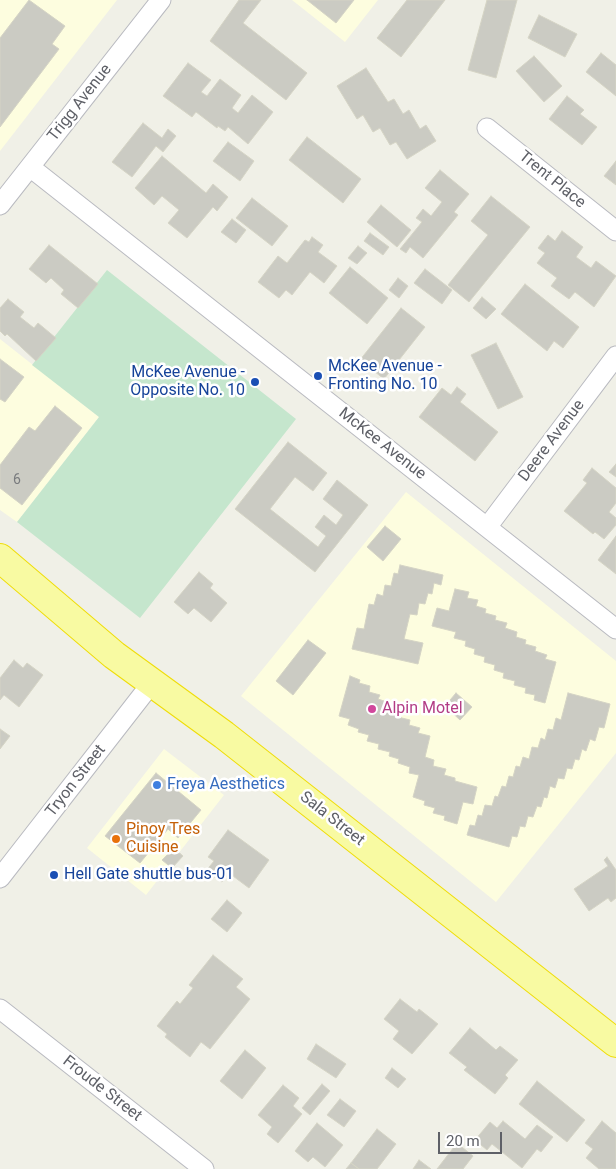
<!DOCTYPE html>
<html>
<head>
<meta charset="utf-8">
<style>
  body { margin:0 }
  #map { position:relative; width:616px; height:1169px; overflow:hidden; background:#f0f0e7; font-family:Roboto,sans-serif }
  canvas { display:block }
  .scale { position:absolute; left:438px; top:1132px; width:64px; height:22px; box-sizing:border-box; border:2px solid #5e6067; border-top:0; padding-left:6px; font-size:15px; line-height:18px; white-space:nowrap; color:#5e6067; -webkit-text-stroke:4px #fff; paint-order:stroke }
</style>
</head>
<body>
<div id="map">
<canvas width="616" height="1169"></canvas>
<div class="scale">20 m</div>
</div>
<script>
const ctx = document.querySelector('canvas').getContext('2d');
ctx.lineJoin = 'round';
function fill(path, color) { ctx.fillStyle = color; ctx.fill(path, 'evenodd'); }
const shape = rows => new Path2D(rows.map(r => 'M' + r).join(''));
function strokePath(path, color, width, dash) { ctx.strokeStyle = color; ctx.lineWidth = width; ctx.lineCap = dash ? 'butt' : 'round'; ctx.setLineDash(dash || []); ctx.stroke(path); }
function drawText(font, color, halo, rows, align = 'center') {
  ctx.font = font + ' Roboto,sans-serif'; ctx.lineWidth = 5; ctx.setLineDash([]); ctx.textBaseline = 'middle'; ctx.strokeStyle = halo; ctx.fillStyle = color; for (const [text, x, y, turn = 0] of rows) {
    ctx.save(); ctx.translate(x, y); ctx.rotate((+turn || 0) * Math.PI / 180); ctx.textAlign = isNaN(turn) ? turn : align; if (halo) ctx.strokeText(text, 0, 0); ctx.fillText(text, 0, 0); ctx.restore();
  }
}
fill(shape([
  [0,0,117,0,0,151],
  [292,0,378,0,345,42],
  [0,339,99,417,17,522,0,510],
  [406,492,616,661,616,753,496,902,241,696],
  [164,749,224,795,146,895,87,848]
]), '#fdfddf');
fill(shape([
  [107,270,296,419,140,618,17,522,99,417,32,365]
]), '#c5e6cd');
const building = shape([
  [29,0,65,26,52,44,59,49,0,127,0,38,29,0],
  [239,0,261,0,243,23,307,73,286,100,210,41,239,0],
  [307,0,354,0,336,23,307,0],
  [407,0,445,0,401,57,377,38,407,0],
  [487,0,517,0,496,78,468,70,487,0],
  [539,15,577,34,565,57,528,38,539,15],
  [601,53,616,65,616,96,586,72,601,53],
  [534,56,562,86,544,102,516,71,534,56],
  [188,63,211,80,201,92,207,96,220,79,241,95,232,108,238,113,252,95,273,112,248,144,228,127,225,131,218,126,217,128,196,112,192,117,163,96,188,63],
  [366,68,388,102,394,99,403,114,409,110,420,129,426,125,436,141,407,159,396,142,390,145,380,128,373,132,363,115,357,119,337,86,366,68],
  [567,96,584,110,580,114,597,127,582,145,549,119,567,96],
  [143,123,162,138,168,129,176,136,163,152,156,146,132,177,112,162,143,123],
  [307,137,361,179,343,203,289,160,307,137],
  [228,142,254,161,240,181,213,161,228,142],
  [162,156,206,193,213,184,228,197,217,211,213,207,187,238,168,223,179,210,162,196,154,205,135,188,162,156],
  [616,161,616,185,604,176,616,161],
  [440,170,469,194,454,212,458,215,423,258,410,247,406,253,400,249,422,222,416,218,423,209,431,216,442,202,425,188,440,170],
  [491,196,530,227,469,302,448,285,488,235,471,221,491,196],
  [252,198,288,226,272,246,236,218,252,198],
  [381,205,411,230,397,247,367,222,381,205],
  [232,219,246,230,236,243,221,232,232,219],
  [562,231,583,247,576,257,591,268,596,261,616,276,594,307,575,292,569,299,551,286,557,278,537,263,545,253,538,248,548,235,555,241,562,231],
  [370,233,389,247,383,255,364,241,370,233],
  [312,237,323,245,318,252,337,266,324,283,310,272,292,295,286,290,279,298,258,282,278,256,287,263,305,240,309,242,312,237],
  [49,245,98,284,78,308,61,294,64,290,51,278,46,283,29,269,49,245],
  [358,246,367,253,357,264,348,258,358,246],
  [350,267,388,298,367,324,329,293,350,267],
  [425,269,452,290,442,304,414,283,425,269],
  [398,278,408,286,399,298,389,290,398,278],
  [525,284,579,327,563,348,554,341,547,351,501,314,525,284],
  [482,297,496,309,486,319,473,308,482,297],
  [8,299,24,312,20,317,34,328,38,323,56,338,36,361,7,334,5,336,0,331,0,308,8,299],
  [401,308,425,327,384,379,360,360,401,308],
  [496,343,523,397,498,409,471,355,496,343],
  [0,359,24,377,5,402,0,399,0,359],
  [457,387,466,394,460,402,498,432,475,461,419,417,442,388,451,395,457,387],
  [55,406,82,428,22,505,0,488,0,465,29,427,35,431,55,406],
  [288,442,327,473,313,491,295,477,270,509,318,547,326,536,315,527,324,515,336,525,343,515,323,499,337,480,368,505,315,572,235,509,288,442],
  [616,464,616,477,609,472,616,464],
  [592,468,616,488,616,503,609,512,616,518,616,525,604,539,595,532,593,534,564,511,587,483,583,480,592,468],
  [385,526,401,539,383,561,367,547,385,526],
  [616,536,616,574,598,560,616,536],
  [400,565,443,575,441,585,434,583,432,594,428,593,425,604,419,603,417,615,410,614,404,639,423,643,418,664,352,649,357,628,364,629,369,604,374,605,377,594,383,596,385,585,391,586,394,573,398,574,400,565],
  [199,572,213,584,210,588,227,603,211,622,194,608,188,614,174,602,199,572],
  [455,589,469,592,467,598,478,600,476,606,486,609,485,613,496,616,495,620,507,623,505,628,517,632,516,637,526,640,525,644,536,647,535,651,547,655,545,659,556,662,545,703,534,700,535,695,525,693,526,688,514,685,515,681,503,678,504,673,494,670,495,665,484,662,485,657,474,654,475,649,465,646,466,641,454,638,456,632,432,626,437,608,449,611,455,589],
  [308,640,326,653,293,695,276,681,308,640],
  [14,660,23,668,27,663,43,675,19,707,4,695,0,700,0,678,14,660],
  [350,676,360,680,359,683,370,686,369,692,380,695,378,699,390,703,389,708,399,711,398,717,410,720,409,725,420,728,418,733,430,736,425,757,434,760,433,766,446,769,444,775,455,778,455,781,477,787,473,804,463,802,457,824,444,820,445,816,433,813,435,808,424,805,425,801,413,797,419,775,409,773,410,767,398,763,399,759,389,756,390,752,378,749,379,744,367,741,369,735,358,732,359,729,348,725,350,719,339,716,350,676],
  [456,693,472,707,460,720,445,706,456,693],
  [568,693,610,704,604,728,599,727,595,741,590,739,586,751,582,749,579,760,575,759,572,769,567,768,564,779,558,778,555,788,550,786,547,798,544,797,541,807,537,806,533,817,528,816,525,827,520,826,517,837,512,836,509,847,467,835,470,825,475,826,478,815,482,816,485,805,492,806,495,796,498,797,502,786,506,787,509,776,513,777,516,766,520,767,523,757,529,759,532,747,538,748,541,738,545,740,548,729,553,730,556,718,561,720,568,693],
  [0,729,10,736,0,749,0,729],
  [156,773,201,810,178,838,168,829,140,863,105,836,156,773],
  [228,830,269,860,249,888,229,873,222,882,206,871,214,861,208,857,228,830],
  [174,848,183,856,172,868,162,860,174,848],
  [607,857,616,870,616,898,611,902,608,898,589,911,574,889,608,866,604,860,607,857],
  [227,900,242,913,227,932,211,919,227,900],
  [213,955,243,979,236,987,250,999,210,1049,201,1042,190,1057,165,1037,167,1034,157,1026,177,1001,180,1004,193,988,189,985,213,955],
  [400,999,417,1012,419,1009,438,1024,412,1054,393,1039,399,1031,384,1019,400,999],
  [470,1028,496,1050,500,1046,518,1060,505,1075,508,1078,495,1094,464,1070,467,1067,449,1053,470,1028],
  [316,1044,346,1064,336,1078,307,1059,316,1044],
  [245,1050,266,1068,242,1099,220,1081,245,1050],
  [392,1068,406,1079,398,1088,385,1078,392,1068],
  [537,1081,585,1120,567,1142,519,1104,537,1081],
  [322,1084,330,1091,310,1115,302,1108,322,1084],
  [283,1085,299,1098,293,1106,302,1114,278,1143,267,1134,272,1127,258,1115,283,1085],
  [340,1099,356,1111,344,1127,327,1115,340,1099],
  [503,1121,525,1139,537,1125,553,1137,541,1152,537,1149,522,1168,492,1144,487,1150,475,1140,490,1122,497,1128,503,1121],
  [602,1121,616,1133,616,1169,599,1169,586,1158,593,1149,585,1143,602,1121],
  [317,1123,343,1145,325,1167,313,1157,308,1162,295,1151,317,1123],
  [377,1129,396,1144,377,1169,359,1169,351,1163,377,1129],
  [457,1143,473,1156,463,1169,437,1169,457,1143],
  [419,1160,431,1169,413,1169,419,1160],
  [351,1163,359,1169,346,1169,351,1163]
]);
fill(building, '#cbcbc3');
strokePath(building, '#d5d4c5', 1);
const minor = shape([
  [487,128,616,231],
  [30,167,616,629],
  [0,205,161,0],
  [488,526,616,356],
  [0,878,151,684],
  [0,1009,204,1169]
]);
const trunk = shape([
  [0,558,114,655,224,735,616,1043]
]);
strokePath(minor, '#b9bac0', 21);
strokePath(trunk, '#efdd08', 30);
strokePath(minor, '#fff', 19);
strokePath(trunk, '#f8faa2', 28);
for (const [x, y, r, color] of [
  [318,376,5,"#1a4fb4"],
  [255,382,5,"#1a4fb4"],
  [372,709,5,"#d1479c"],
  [157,785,5,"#3f7fe0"],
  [116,839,5,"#e8710a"],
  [54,875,5,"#1a4fb4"]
]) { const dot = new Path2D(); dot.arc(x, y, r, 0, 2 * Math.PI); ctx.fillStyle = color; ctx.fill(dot); strokePath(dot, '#fff', 2); }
drawText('14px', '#797b7e', null, [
  ["6",17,480]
]);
drawText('16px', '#5e6067', '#fff', [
  ["Trigg Avenue",80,103,-52],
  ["Trent Place",552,180,39],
  ["Deere Avenue",552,441,-53],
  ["McKee Avenue",382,444,38],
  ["Tryon Street",76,781,-52],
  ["Sala Street",332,819,38],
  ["Froude Street",102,1089,38]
]);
drawText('16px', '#164399', '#fff', [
  ["McKee Avenue -",328,367],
  ["Fronting No. 10",328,385],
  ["McKee Avenue -",245,373,"right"],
  ["Opposite No. 10",245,391,"right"],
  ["Hell Gate shuttle bus-01",64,875]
], 'left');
drawText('16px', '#b23c85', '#fff', [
  ["Alpin Motel",382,709]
], 'left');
drawText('16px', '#366cbe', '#fff', [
  ["Freya Aesthetics",167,785]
], 'left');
drawText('16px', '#c56008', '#fff', [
  ["Pinoy Tres",126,830],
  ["Cuisine",126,848]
], 'left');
</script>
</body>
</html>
